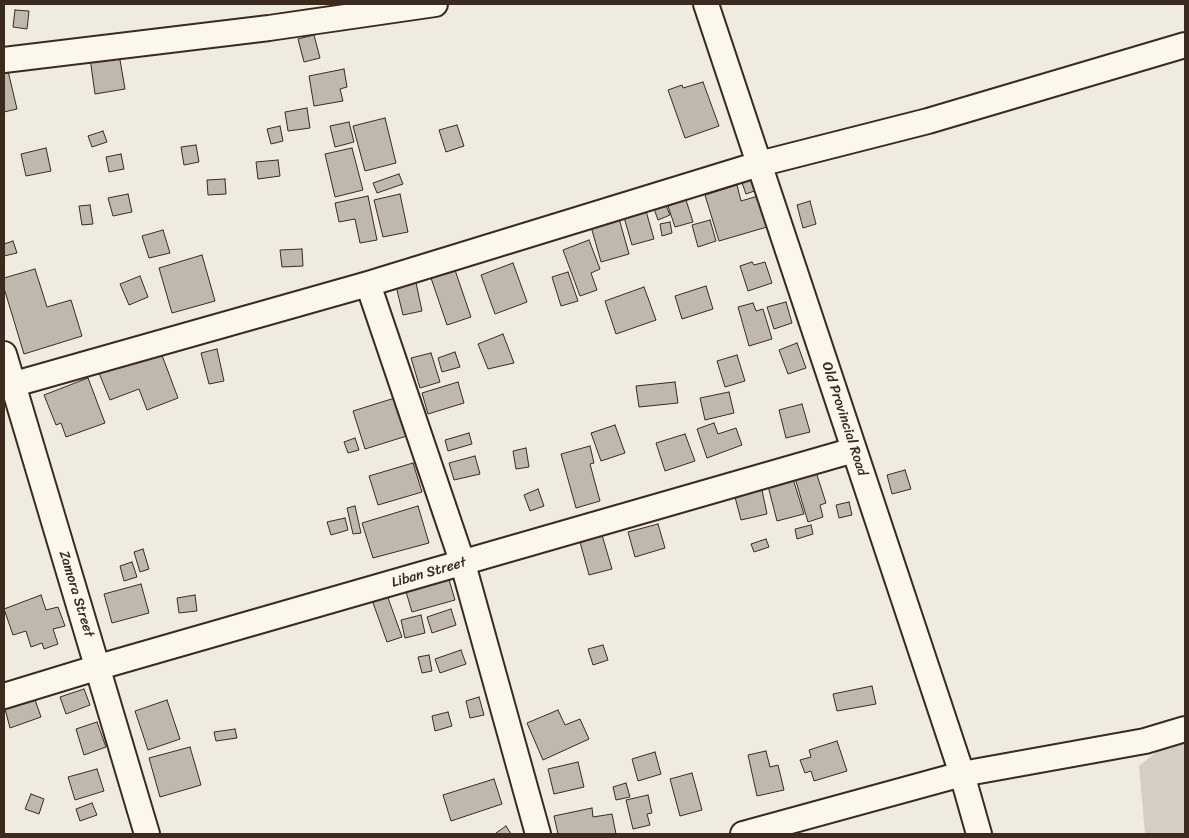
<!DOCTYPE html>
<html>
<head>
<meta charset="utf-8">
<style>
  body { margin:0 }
  #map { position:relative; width:1189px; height:838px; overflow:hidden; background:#f0ebe0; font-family:Sriracha,sans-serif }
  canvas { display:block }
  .frame { position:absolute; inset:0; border:5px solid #3b2a1e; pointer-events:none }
</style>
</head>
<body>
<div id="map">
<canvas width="1189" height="838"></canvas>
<div class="frame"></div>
</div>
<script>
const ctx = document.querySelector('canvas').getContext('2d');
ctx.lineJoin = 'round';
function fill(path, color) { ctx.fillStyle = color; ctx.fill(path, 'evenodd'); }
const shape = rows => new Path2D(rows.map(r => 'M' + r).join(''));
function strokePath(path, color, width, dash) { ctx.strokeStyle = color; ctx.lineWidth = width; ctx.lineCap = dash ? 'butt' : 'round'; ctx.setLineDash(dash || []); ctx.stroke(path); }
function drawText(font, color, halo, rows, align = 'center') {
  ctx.font = font + ' Sriracha,sans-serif'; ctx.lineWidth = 5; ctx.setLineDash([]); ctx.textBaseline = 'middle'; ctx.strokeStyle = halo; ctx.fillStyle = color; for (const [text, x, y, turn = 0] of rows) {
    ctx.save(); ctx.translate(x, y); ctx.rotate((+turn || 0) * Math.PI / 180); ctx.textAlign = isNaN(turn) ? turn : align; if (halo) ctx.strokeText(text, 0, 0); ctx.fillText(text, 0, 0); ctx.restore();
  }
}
fill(shape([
  [1185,739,1185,834,1145,834,1139,766,1164,746]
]), '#d5cec3');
const building = shape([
  [15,10,29,11,27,29,13,27,15,10],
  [314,35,320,58,304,62,298,39,314,35],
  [119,54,125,89,95,94,90,58,119,54],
  [344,69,347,87,340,89,343,101,314,106,309,76,344,69],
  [8,71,17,109,4,112,4,72,8,71],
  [703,82,719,126,685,138,668,90,682,85,683,88,703,82],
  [307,108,310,128,288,131,285,112,307,108],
  [385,118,396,163,365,171,353,126,385,118],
  [349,122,354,142,335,147,330,126,349,122],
  [457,125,464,146,446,152,439,130,457,125],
  [280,126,283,141,271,144,267,129,280,126],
  [103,131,107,142,92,147,88,136,103,131],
  [196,145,199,162,184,165,181,147,196,145],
  [46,148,51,171,26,176,21,154,46,148],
  [352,148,363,190,335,197,325,154,352,148],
  [121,154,124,169,109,172,106,157,121,154],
  [278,160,280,176,258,179,256,162,278,160],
  [751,173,757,190,746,194,740,177,751,173],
  [399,174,403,184,377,193,373,183,399,174],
  [225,179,226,194,208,195,207,180,225,179],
  [737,185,741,201,758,196,767,227,719,241,705,195,737,185],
  [128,194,132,212,113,216,108,198,128,194],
  [400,194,408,232,383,237,374,200,400,194],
  [368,196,377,240,360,243,355,219,339,222,335,203,368,196],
  [686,200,693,222,675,227,668,206,686,200],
  [664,201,670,215,658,220,653,206,664,201],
  [810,201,816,224,803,228,797,205,810,201],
  [90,205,93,224,82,225,79,206,90,205],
  [621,207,646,211,654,239,632,245,621,207],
  [618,215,629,254,601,262,590,223,618,215],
  [710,220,716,241,698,247,692,225,710,220],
  [670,222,672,233,662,236,660,224,670,222],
  [163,230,170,253,149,258,142,236,163,230],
  [589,240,600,269,591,273,597,290,580,296,563,250,589,240],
  [13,241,17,253,4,256,4,244,13,241],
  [302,249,303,266,282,267,280,250,302,249],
  [202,255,215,301,172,313,159,268,202,255],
  [752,262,754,265,765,262,772,283,748,291,740,266,752,262],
  [513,263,527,302,495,314,481,275,513,263],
  [35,269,47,307,71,300,82,336,24,354,4,288,4,278,35,269],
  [455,270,471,317,447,325,431,278,455,270],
  [568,272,578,301,561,306,552,277,568,272],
  [140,276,148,297,129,305,120,284,140,276],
  [415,278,422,311,403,315,395,282,415,278],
  [706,286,713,309,682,319,675,296,706,286],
  [644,287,656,320,616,334,605,301,644,287],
  [786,302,792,323,774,329,767,307,786,302],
  [753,303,756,311,763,309,772,339,749,346,738,307,753,303],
  [503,334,514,363,488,369,478,344,503,334],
  [797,343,806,368,788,374,779,350,797,343],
  [217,349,224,381,209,384,201,353,217,349],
  [160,350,178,398,147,410,139,389,110,400,99,373,160,350],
  [455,352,460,367,442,372,438,358,455,352],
  [431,353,440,382,420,388,411,358,431,353],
  [737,355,745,381,725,387,717,361,737,355],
  [88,378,105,423,66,437,61,423,56,425,44,395,88,378],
  [458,382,464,403,428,414,422,393,458,382],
  [675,382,678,403,639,407,636,386,675,382],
  [729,392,734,413,705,420,700,398,729,392],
  [398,397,410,435,365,449,353,411,398,397],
  [802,404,810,432,786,438,779,410,802,404],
  [714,423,718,434,736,428,742,445,707,458,697,429,714,423],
  [615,425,625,453,601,461,591,433,615,425],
  [469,433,472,444,448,451,445,440,469,433],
  [685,434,695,461,665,471,656,443,685,434],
  [355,438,359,450,348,453,344,442,355,438],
  [590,446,594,463,590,464,600,501,576,508,561,454,590,446],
  [526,448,529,467,516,469,513,451,526,448],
  [475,456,480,474,454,480,449,463,475,456],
  [413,463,422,492,378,505,369,476,413,463],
  [905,470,911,489,892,494,887,475,905,470],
  [816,472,826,503,820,505,823,517,808,522,795,478,816,472],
  [793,479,804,514,777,521,768,486,793,479],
  [538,489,544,506,530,511,524,495,538,489],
  [762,490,767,514,741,520,735,497,762,490],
  [849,502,852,515,839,518,836,505,849,502],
  [355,506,361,533,353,534,347,508,355,506],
  [418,506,429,543,373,558,362,523,418,506],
  [345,518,348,530,331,535,327,522,345,518],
  [658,524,665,548,635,557,628,532,658,524],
  [811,525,813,534,797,539,795,529,811,525],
  [602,535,612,569,589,575,580,542,602,535],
  [766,539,769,547,754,552,751,544,766,539],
  [143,549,149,569,140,572,134,552,143,549],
  [132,562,137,577,124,581,120,566,132,562],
  [447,573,455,600,412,612,404,585,447,573],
  [141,584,149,613,112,623,104,594,141,584],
  [41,595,46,610,58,607,65,626,53,629,58,644,44,649,42,643,31,647,26,631,13,635,4,609,41,595],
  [195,595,197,611,179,613,177,598,195,595],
  [387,595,402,637,387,642,372,600,387,595],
  [451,609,456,625,432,633,427,617,451,609],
  [421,615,425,633,405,638,401,620,421,615],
  [603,645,608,660,593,665,588,649,603,645],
  [461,650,466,664,440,673,435,659,461,650],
  [429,655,432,671,422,673,418,657,429,655],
  [872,686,876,704,837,711,833,694,872,686],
  [84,689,90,705,66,714,60,697,84,689],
  [33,694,41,717,10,728,4,705,33,694],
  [479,697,484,715,470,718,466,701,479,697],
  [167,700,180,739,148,750,135,711,167,700],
  [558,710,565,725,580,719,589,739,543,760,527,723,558,710],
  [448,712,452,726,435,731,432,716,448,712],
  [97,722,106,747,84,755,76,729,97,722],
  [235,729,237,738,216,741,214,732,235,729],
  [837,741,847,771,814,781,811,771,805,773,800,760,811,757,809,750,837,741],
  [190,747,201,785,160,797,149,758,190,747],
  [766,751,770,767,778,765,784,790,757,796,748,755,766,751],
  [655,752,661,774,638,781,632,759,655,752],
  [578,762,584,787,554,794,548,769,578,762],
  [97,769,104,791,75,800,68,777,97,769],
  [692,773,702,810,680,816,670,779,692,773],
  [494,779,502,804,451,821,443,795,494,779],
  [626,783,630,797,616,800,613,787,626,783],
  [31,794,44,799,39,814,25,809,31,794],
  [648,795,652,813,647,814,650,825,633,829,626,800,648,795],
  [92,803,97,815,80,821,76,809,92,803],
  [592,808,593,817,612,814,616,834,558,834,554,816,592,808],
  [506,826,511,834,497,834,496,833,506,826]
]);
fill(building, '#c0b8ad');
strokePath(building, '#3b2a1e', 1);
const minor = shape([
  [706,4,962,774,979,834],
  [4,60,269,28,435,4],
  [368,284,463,564,538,834],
  [4,354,147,834],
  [4,387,368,284,759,164,928,121,1185,45],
  [4,696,99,667,854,450],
  [743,834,962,774,1145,741,1185,729]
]);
strokePath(minor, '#3b2a1e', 28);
strokePath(minor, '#fbf7ec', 24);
drawText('14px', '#3b2a1e', '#fbf7ec', [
  ["Old Provincial Road",844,419,72],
  ["Liban Street",429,573,-16],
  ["Zamora Street",76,594,73]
]);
</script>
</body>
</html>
